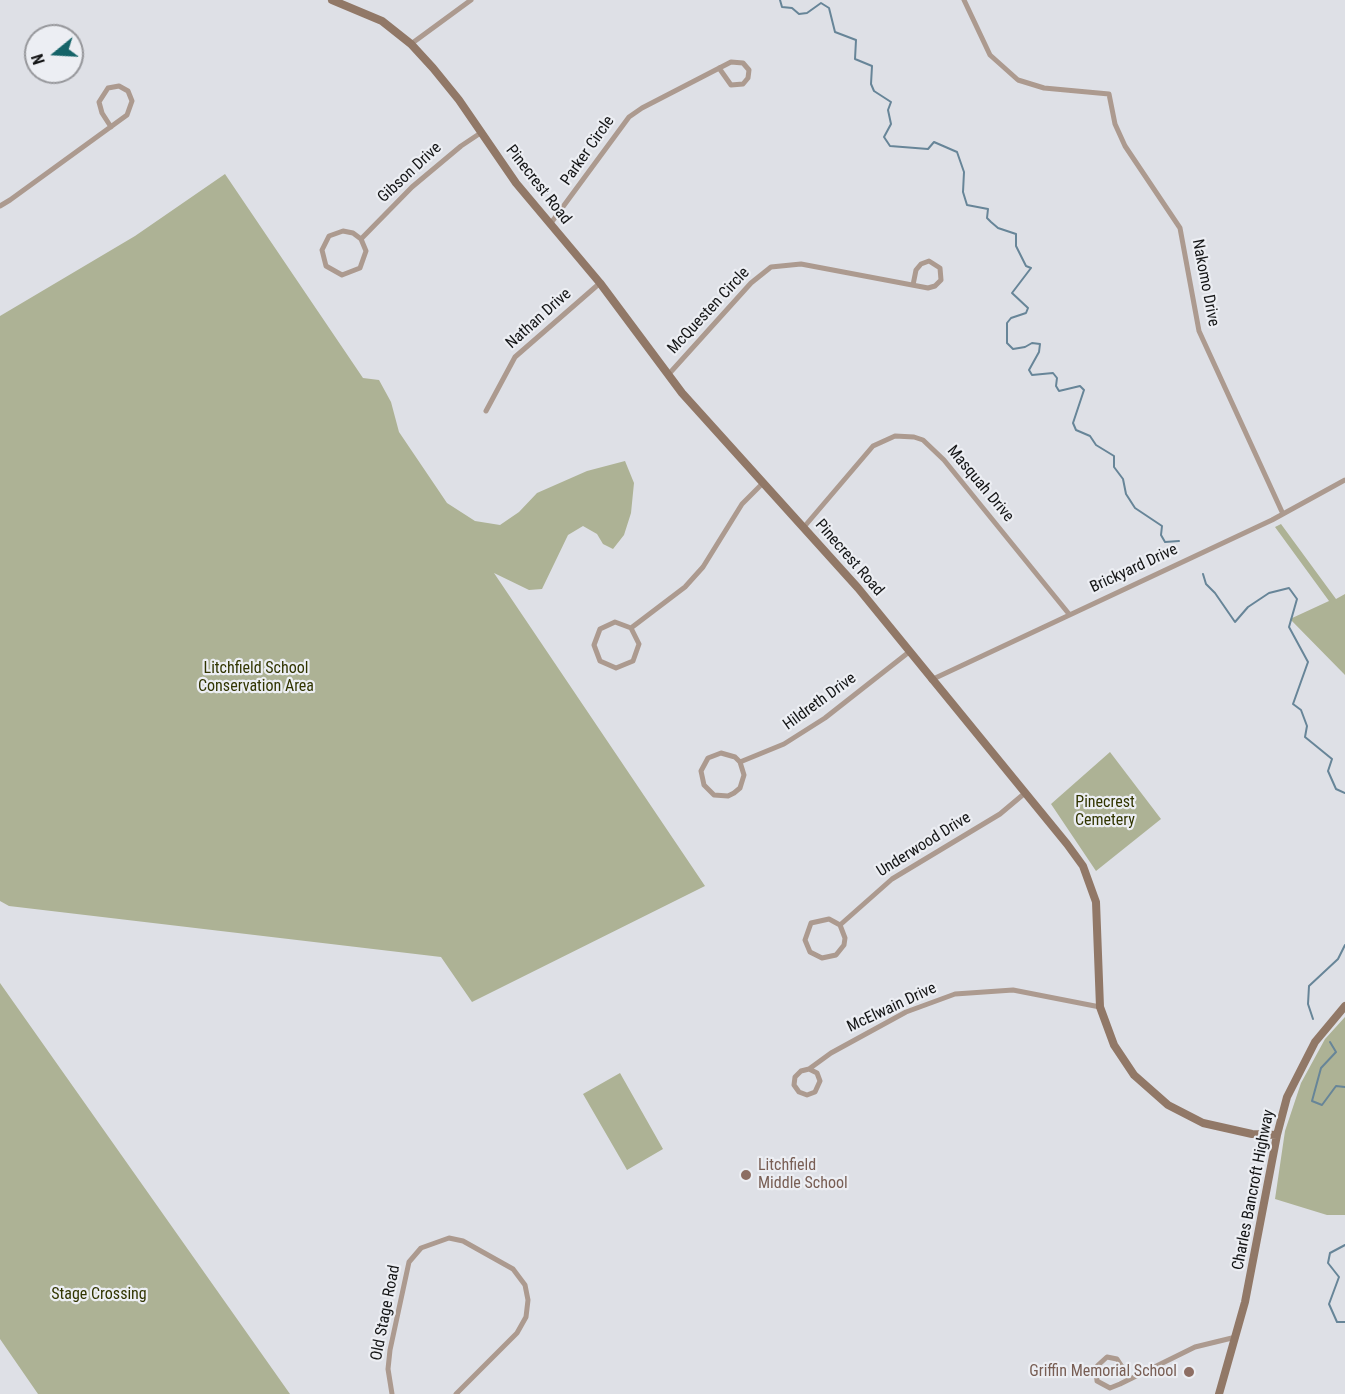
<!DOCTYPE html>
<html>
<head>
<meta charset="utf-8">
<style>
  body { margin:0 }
  #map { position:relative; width:1345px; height:1394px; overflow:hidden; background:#dee0e6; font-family:"Roboto Condensed",sans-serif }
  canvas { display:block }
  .north { position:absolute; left:24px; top:24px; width:60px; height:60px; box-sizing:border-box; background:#eceef3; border:2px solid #96979b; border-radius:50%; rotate:252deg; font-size:16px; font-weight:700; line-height:24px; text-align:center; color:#141516 }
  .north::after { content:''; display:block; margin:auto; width:21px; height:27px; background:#146368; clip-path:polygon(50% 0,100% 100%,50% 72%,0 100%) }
</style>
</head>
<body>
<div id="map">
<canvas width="1345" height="1394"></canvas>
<div class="north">N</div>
</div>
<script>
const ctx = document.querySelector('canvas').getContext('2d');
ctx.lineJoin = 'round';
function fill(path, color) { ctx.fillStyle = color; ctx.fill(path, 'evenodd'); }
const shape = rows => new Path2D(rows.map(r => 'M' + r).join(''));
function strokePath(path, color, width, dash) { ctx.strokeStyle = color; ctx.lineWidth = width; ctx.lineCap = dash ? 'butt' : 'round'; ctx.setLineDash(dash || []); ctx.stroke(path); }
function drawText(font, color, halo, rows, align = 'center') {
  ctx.font = font + ' "Roboto Condensed",sans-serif'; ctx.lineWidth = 4.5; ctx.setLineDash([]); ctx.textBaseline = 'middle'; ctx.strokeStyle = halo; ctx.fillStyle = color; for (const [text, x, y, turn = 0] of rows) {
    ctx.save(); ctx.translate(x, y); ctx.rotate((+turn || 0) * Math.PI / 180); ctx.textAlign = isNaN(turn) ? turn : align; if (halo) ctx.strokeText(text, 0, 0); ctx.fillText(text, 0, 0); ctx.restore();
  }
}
fill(shape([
  [225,174,363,378,379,380,391,402,399,432,447,503,475,521,500,525,519,512,537,493,587,471,625,461,634,483,631,513,624,535,613,549,603,544,597,534,583,526,568,535,542,589,529,590,494,573,705,886,472,1002,441,957,9,906,0,901,0,316,135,236],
  [1281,524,1336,599,1345,594,1345,675,1290,619,1329,601,1275,527],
  [1110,752,1161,819,1096,871,1051,804],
  [0,983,290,1394,38,1394,0,1339],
  [1345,1017,1345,1215,1327,1215,1275,1199,1285,1131,1301,1083,1325,1039],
  [620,1073,663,1149,627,1170,583,1094]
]), '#adb295');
strokePath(shape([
  [780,0,782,7,792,8,799,14,807,13,821,3,829,8,835,32,856,40,855,59,872,66,871,84,874,91,891,102,888,110,891,124,884,137,890,146,928,149,934,142,957,152,964,172,963,192,967,205,988,209,987,218,991,222,998,228,1016,234,1016,246,1026,266,1031,268,1012,293,1028,308,1026,313,1011,318,1007,323,1007,343,1013,349,1025,347,1032,343,1040,344,1039,352,1029,370,1032,375,1053,373,1057,378,1056,386,1059,391,1080,386,1084,390,1073,423,1076,430,1090,436,1096,445,1114,456,1114,467,1123,479,1126,494,1135,508,1162,526,1161,535,1165,542,1179,541],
  [1203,574,1206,584,1215,593,1235,622,1248,607,1269,593,1289,588,1297,599,1289,627,1308,662,1293,704,1301,710,1307,726,1305,737,1332,759,1328,771,1336,789,1345,793],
  [1313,1019,1308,1004,1309,986,1338,959,1345,945],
  [1330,1042,1336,1052,1321,1068,1312,1101,1322,1105,1336,1086,1345,1087],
  [1345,1245,1330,1253,1328,1263,1339,1277,1329,1304,1337,1322,1345,1322]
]), '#678598', 2);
strokePath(shape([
  [964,0,990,55,1018,80,1044,88,1109,94,1115,124,1125,146,1180,228,1199,331,1283,514],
  [411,44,471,0],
  [0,206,10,200,127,115,132,101,128,91,119,86,108,88,99,102,102,113,111,127],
  [551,223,629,117,642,108,731,62,743,63,749,70,748,78,743,84,731,85,719,68],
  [361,239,366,251,360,268,342,275,326,266,322,250,329,236,343,231,353,233,361,239,412,187,461,146,482,132],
  [668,375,751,283,771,267,801,264,928,288,935,286,941,280,940,268,929,261,921,264,916,270,913,285],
  [486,411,515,357,600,283],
  [804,527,873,446,895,436,914,437,923,440,944,460,1069,614],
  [631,628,639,644,633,661,616,668,600,661,594,645,600,629,615,622,631,628,685,587,703,567,742,504,763,483],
  [931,680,1272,520,1345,480],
  [740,762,744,775,740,788,734,793,728,796,714,795,704,785,701,771,708,758,721,753,735,757,740,762,784,744,825,718,909,652],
  [840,925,845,938,844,945,836,955,822,958,810,952,805,940,811,923,829,919,840,925,892,879,1000,814,1025,793],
  [809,1069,817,1073,820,1081,815,1092,807,1095,799,1092,794,1085,795,1077,801,1071,809,1069,831,1053,906,1012,955,994,1013,990,1100,1007],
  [1130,1379,1117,1359,1107,1357,1096,1367,1097,1381,1110,1388,1120,1384,1195,1347,1236,1337],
  [392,1394,388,1369,390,1350,409,1262,421,1248,449,1238,463,1241,513,1269,525,1285,528,1300,526,1317,517,1333,456,1394]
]), '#ac9a8f', 5);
strokePath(shape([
  [332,0,382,21,411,44,433,68,459,100,516,183,600,283,682,393,858,588,1067,844,1083,866,1096,902,1100,1007,1114,1045,1134,1075,1168,1105,1203,1123,1252,1134,1277,1135],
  [1219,1394,1245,1302,1277,1135,1287,1097,1315,1042,1345,1006]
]), '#917867', 8);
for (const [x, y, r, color] of [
  [746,1175,6,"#8d6e63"],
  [1189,1372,6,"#8d6e63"]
]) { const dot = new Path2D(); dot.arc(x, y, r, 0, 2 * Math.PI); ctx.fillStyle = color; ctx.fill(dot); strokePath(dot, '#eceef3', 2); }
drawText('16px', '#141516', '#eceef3', [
  ["Parker Circle",588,151,-55],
  ["Gibson Drive",410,173,-43],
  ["Pinecrest Road",538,185,52],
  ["Nakomo Drive",1205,283,79],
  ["McQuesten Circle",709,311,-47],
  ["Nathan Drive",539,319,-42],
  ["Masquah Drive",980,484,50],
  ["Pinecrest Road",849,558,49],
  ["Brickyard Drive",1134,569,-25],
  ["Hildreth Drive",820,702,-36],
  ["Underwood Drive",924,845,-32],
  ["McElwain Drive",892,1008,-25],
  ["Charles Bancroft Highway",1254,1190,-79],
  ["Old Stage Road",386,1313,-79]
]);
drawText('16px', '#313500', '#eceef3', [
  ["Litchfield School",256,669],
  ["Conservation Area",256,687],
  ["Pinecrest",1105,803],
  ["Cemetery",1105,821],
  ["Stage Crossing",99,1295]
]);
drawText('16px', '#785e54', '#eceef3', [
  ["Litchfield",758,1166],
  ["Middle School",758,1184],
  ["Griffin Memorial School",1177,1372,"right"]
], 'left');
</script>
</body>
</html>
